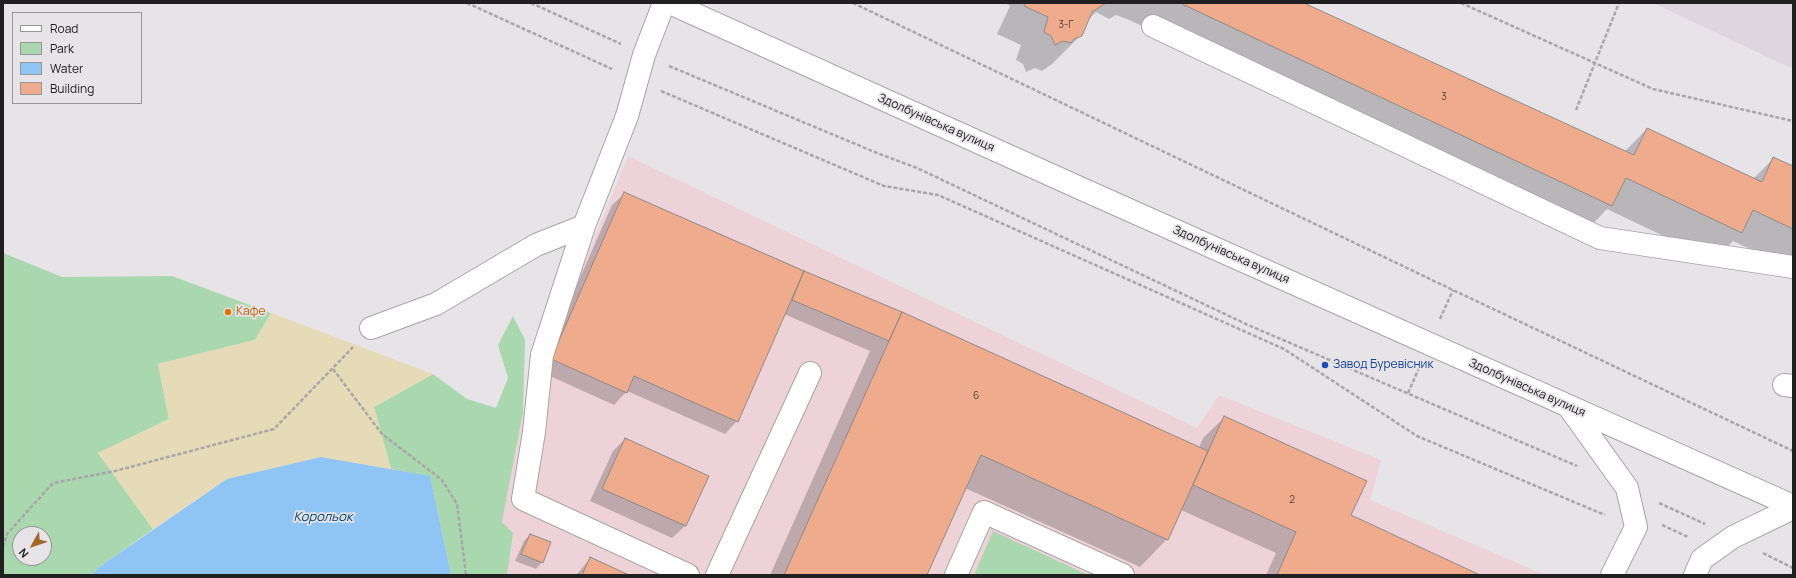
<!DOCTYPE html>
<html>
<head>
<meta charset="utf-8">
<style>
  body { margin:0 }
  #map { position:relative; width:1796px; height:578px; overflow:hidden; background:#e6e4e6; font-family:Manrope,sans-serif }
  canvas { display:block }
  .frame { position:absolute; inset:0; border:4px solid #212021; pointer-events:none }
  .legend { position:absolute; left:12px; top:12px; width:130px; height:92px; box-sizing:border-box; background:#e6e4e6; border:1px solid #979697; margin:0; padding:5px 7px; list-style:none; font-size:12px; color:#212021 }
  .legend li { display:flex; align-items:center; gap:8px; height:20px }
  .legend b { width:20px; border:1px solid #979697 }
  .north { position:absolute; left:12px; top:526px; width:40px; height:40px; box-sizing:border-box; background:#e6e4e6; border:1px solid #979697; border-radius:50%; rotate:230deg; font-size:11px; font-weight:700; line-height:16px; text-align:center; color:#212021 }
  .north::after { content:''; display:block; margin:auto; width:14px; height:18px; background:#a26628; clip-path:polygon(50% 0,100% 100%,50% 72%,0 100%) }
</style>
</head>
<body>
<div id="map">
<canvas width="1796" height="578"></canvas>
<div class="frame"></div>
<ul class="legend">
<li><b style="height:5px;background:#fff"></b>Road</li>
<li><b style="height:11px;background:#a9d8ae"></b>Park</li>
<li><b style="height:11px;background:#8ec5f4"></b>Water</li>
<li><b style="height:11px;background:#eeac8c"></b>Building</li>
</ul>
<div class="north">N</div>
</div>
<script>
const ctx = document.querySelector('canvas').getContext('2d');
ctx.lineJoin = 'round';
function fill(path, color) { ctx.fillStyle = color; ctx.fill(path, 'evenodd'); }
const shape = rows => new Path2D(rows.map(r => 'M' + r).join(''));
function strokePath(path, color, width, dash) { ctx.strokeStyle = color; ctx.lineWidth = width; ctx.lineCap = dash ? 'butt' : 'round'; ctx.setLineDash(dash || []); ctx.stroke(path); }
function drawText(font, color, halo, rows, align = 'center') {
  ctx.font = font + ' Manrope,sans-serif'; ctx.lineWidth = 3.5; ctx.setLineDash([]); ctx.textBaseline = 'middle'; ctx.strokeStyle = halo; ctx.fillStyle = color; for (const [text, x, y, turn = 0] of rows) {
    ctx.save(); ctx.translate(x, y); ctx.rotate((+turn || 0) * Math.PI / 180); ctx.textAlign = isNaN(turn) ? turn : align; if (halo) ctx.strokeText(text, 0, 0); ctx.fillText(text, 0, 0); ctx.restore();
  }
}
fill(shape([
  [1653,3,1793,3,1793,69]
]), '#ddd6de');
fill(shape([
  [628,156,1197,428,1219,395,1381,460,1370,500,1545,575,507,575,513,533,502,522,523,412]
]), '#edd3d8');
fill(shape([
  [3,253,62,277,172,276,271,313,255,340,158,364,169,419,98,453,153,529,99,567,92,575,3,575],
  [20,534,44,534,44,558,20,558],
  [513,316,525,340,523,412,502,522,513,533,507,575,451,575,430,477,391,469,374,407,433,374,467,399,496,408,508,378,498,345],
  [993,531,1088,575,974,575]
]), '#a9d8ae');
fill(shape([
  [271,313,433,374,374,407,391,469,321,457,227,479,153,529,98,453,169,419,158,364,255,340]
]), '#e5dbb6');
fill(shape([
  [321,457,430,476,451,575,92,575,99,567,227,479]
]), '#8ec5f4');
fill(shape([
  [1005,3,1302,3,1624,152,1647,129,1753,179,1774,158,1793,168,1793,269,1733,241,1714,260,1607,209,1584,233,1127,19,1116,15,1109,19,1096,12,1087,21,1081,35,1052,64,1042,71,1035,68,1026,72,1023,64,1016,60,1021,45,997,34,1010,6],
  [625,193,902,313,1199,448,1203,438,1225,417,1350,516,1478,575,1266,575,1276,553,1181,510,1167,539,1140,567,965,488,926,575,770,575,870,351,784,314,737,421,725,434,627,391,614,405,539,371,612,205],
  [625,439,707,477,685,526,672,538,590,501,613,451],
  [530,535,542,562,536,569,515,561,524,541],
  [590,559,627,575,576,575]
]), '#0003');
const building = shape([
  [1025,3,1106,3,1092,12,1082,36,1074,39,1071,43,1063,41,1055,45,1051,36,1044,32,1048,17,1024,6,1025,3],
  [1180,3,1304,3,1634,155,1647,128,1762,182,1773,157,1793,166,1793,229,1753,210,1742,233,1626,178,1612,206,1180,3],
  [624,192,804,271,738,422,634,376,627,393,551,359,624,192],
  [804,271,902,312,889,341,792,300,804,271],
  [902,312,1208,451,1168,540,981,455,927,575,784,575,902,312],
  [1224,416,1367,481,1351,515,1480,575,1277,575,1296,532,1193,485,1224,416],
  [625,438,709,476,686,526,602,489,625,438],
  [530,534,551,542,543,563,521,554,530,534],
  [590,557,629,575,582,575,590,557]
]);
fill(building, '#eeac8c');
strokePath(building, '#8e8b89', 1);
const minor = shape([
  [664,3,644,55,627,116,584,226,542,355,534,432,523,499,688,575],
  [670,3,1082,189,1793,506],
  [1153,26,1600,238,1793,267],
  [371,328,436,304,536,245,584,226],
  [1784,385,1793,386],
  [1569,407,1627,488,1636,527,1612,575],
  [717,575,810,373],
  [956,575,984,512,1123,575],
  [1695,575,1702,559,1733,537,1793,508]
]);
strokePath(minor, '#a6a4a7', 24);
strokePath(shape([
  [467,3,612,69],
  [531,3,621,44],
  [853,3,1453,290,1793,451],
  [1461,3,1653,89,1793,121],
  [669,66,877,153,917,168,1248,325,1577,466],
  [661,91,884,186,938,195,1284,349,1417,436,1605,515],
  [1576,110,1619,3],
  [1440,319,1453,290],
  [333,369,382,434,442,480,457,504,466,575],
  [1408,393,1419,368],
  [1659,503,1705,524],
  [1662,525,1688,537],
  [3,547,7,534,53,483,115,471,274,429,353,347],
  [1763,553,1793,568]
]), '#a8a6a8', 2.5, [4, 2]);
strokePath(minor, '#fff', 22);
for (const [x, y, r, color] of [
  [228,312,4,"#e8710a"],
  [1325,365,4,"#1a4fb4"]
]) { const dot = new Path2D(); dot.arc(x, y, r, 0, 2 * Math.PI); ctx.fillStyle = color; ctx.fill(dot); strokePath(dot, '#e6e4e6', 1.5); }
drawText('10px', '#54433c', null, [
  ["3-Г",1066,25],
  ["3",1444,97],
  ["6",976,396],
  ["2",1292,500]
]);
drawText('12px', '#212021', '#e6e4e6', [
  ["Здолбунівська вулиця",936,123,24],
  ["Здолбунівська вулиця",1231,255,24],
  ["Здолбунівська вулиця",1527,388,24]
]);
drawText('12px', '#c56008', '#e6e4e6', [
  ["Кафе",236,312]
], 'left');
drawText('12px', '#164399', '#e6e4e6', [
  ["Завод Буревісник",1333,365]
], 'left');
drawText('italic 13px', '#024671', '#e6e4e6', [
  ["Корольок",323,517]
]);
</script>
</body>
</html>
